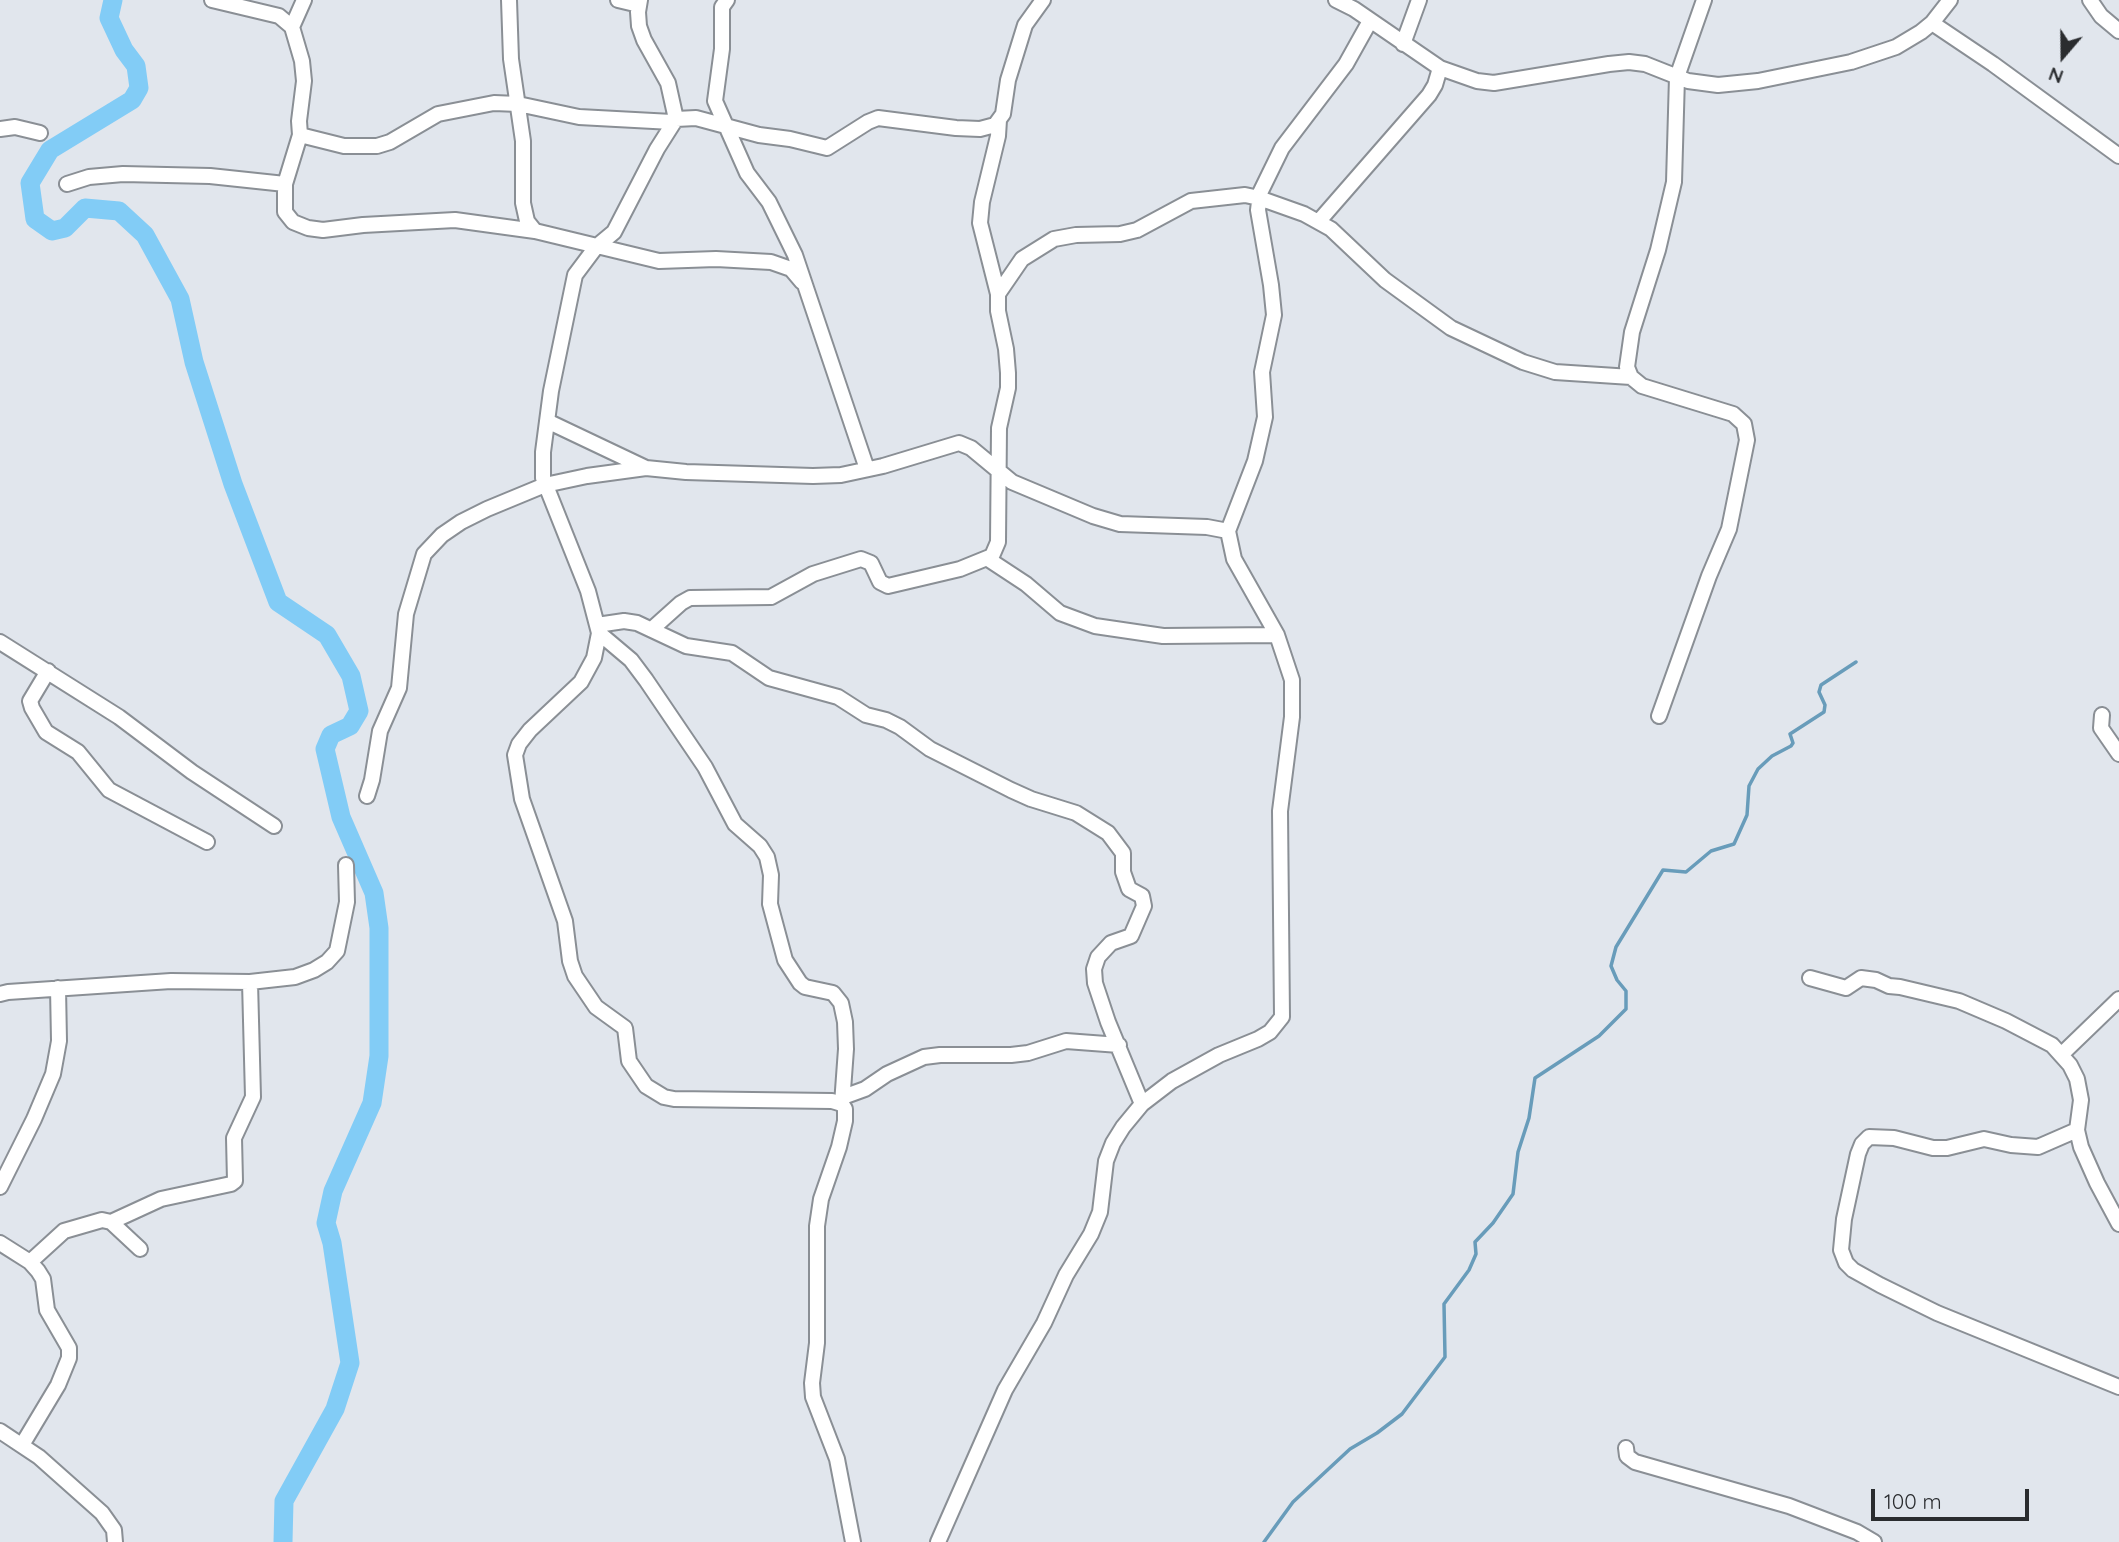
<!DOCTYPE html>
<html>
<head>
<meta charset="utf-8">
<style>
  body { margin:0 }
  #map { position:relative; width:2119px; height:1542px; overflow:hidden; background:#e1e6ed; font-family:Quicksand,sans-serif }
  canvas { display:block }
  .north { position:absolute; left:2028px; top:21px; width:70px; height:70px; -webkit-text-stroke:5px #e1e6ed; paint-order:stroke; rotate:200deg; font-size:19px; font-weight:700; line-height:28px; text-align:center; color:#2a2c2f }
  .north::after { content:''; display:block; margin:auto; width:24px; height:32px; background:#2a2c2f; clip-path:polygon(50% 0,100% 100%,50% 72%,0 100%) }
  .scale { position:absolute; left:1871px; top:1489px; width:158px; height:32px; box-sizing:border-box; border:4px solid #2a2c2f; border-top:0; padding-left:9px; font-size:21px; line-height:24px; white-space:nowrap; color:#2a2c2f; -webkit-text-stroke:5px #e1e6ed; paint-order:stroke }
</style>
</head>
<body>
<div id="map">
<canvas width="2119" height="1542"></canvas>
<div class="north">N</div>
<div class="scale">100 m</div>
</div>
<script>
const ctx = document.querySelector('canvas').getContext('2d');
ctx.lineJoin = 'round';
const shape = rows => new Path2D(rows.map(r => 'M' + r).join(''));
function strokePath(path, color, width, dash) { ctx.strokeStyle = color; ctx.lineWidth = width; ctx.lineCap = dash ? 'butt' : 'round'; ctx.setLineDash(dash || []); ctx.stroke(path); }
strokePath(shape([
  [1264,1542,1293,1502,1350,1449,1377,1433,1402,1414,1445,1357,1444,1304,1469,1270,1476,1254,1475,1242,1493,1223,1513,1194,1518,1152,1529,1118,1535,1078,1599,1036,1626,1009,1626,991,1617,980,1611,966,1616,947,1663,870,1686,872,1711,851,1734,844,1747,815,1749,786,1758,769,1772,756,1791,746,1793,743,1790,734,1824,712,1825,705,1819,692,1821,685,1856,662]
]), '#689cba', 3.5);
strokePath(shape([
  [113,0,109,18,124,50,136,66,139,88,132,100,50,150,30,183,35,219,52,231,65,228,85,208,119,211,145,235,180,299,194,362,233,484,278,602,327,635,351,676,359,711,350,726,331,735,325,749,341,817,374,893,379,928,379,1056,372,1103,333,1191,326,1223,332,1243,350,1363,335,1409,284,1501,283,1542]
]), '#82ccf6', 19);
const minor = shape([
  [212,0,279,16,292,27,302,61,304,81,299,121,300,135,285,184,285,212,293,222,308,228,323,230,363,225,455,220,535,231,659,261,716,259,771,262,791,269,802,282],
  [509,0,511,59,523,141,523,203,527,221,535,231],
  [618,0,639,5],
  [640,0,638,12,639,26,644,40,668,83,676,119],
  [727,0,722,7,722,49,715,101,747,173,769,202,795,255,867,469],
  [1336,0,1354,9,1440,68,1477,81,1494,83,1609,64,1629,62,1645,64,1688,81,1718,85,1758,81,1851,62,1896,47,1921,32,1932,23,1950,0],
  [2090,0,2101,16,2119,31],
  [1932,23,1993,64,2119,156],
  [292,27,304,0],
  [1403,44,1419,0],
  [0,129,15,127,40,133],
  [300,135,344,146,377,146,390,142,438,114,494,103,518,104,579,117,672,122],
  [67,184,89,177,123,174,210,176,285,184],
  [1319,221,1429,95,1435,85,1440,68],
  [998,294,980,223,982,202,998,136,999,120],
  [547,421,646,468],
  [988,559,1026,584,1060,613,1095,626,1163,636,1277,635],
  [597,625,624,621,637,623,686,646,732,653,769,678,838,697,866,715,886,720,900,727,930,749,1011,790,1031,799,1076,813,1108,833,1123,853,1123,872,1129,889,1142,896,1144,906,1131,936,1111,943,1098,957,1094,969,1095,983,1108,1022,1142,1104],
  [652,629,681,603,690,598,771,597,813,574,861,559,871,563,880,582,888,586,960,569,992,556,998,542,999,428,1008,388,1008,373,1006,349,998,311,998,294,1022,259,1054,239,1076,235,1120,234,1137,230,1191,201,1245,195,1259,198,1304,214,1331,229,1385,280,1451,328,1523,362,1555,372,1631,377],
  [599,633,631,660,646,680,705,767,735,824,760,846,767,857,771,875,770,904,785,960,800,983,805,987,833,993,841,1003,845,1022,846,1049,842,1104],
  [0,642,119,717,192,772,274,826],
  [48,671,30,701,32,708,46,732,78,752,109,790,207,842],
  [2102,715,2101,728,2119,754],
  [1659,716,1709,576,1729,529,1747,440,1744,424,1733,414,1642,386,1631,377,1627,367,1632,332,1658,250,1674,182,1677,77,1704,0],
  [367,796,372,780,380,731,399,688,406,614,424,554,442,535,461,522,487,509,545,485,587,476,646,468,686,472,813,476,841,475,883,466,959,443,971,448,1012,482,1093,516,1120,524,1207,527,1228,531],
  [1810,978,1846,988,1861,978,1876,980,1889,986,1900,987,1959,1001,2006,1021,2052,1045,2070,1065,2077,1079,2081,1100,2077,1130,2081,1147,2097,1183,2119,1224],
  [0,994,8,992,171,981,250,982,295,977,314,970,327,962,337,951,347,902,346,865],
  [2062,1054,2119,999],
  [843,1097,865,1089,887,1074,924,1057,940,1055,1011,1055,1028,1053,1066,1041,1119,1045],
  [2077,1130,2038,1147,2011,1145,1984,1139,1947,1148,1933,1148,1894,1138,1869,1137,1862,1144,1858,1154,1844,1219,1841,1250,1846,1263,1853,1270,1880,1285,1937,1313,2119,1387],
  [0,1187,34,1119,53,1074,59,1041,58,988],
  [111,1222,161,1199,231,1184,235,1181,234,1138,253,1097,250,982],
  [0,1243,30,1262,38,1271,43,1279,47,1310,69,1348,69,1358,58,1385,22,1445],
  [30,1262,64,1231,102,1220,111,1222,140,1249],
  [0,1431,39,1457,102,1513,114,1530,115,1542],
  [1626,1448,1627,1456,1635,1462,1789,1506,1857,1532,1874,1542],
  [853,1542,837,1459,813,1397,812,1383,817,1343,817,1226,821,1199,839,1147,845,1121,845,1109,842,1104,832,1101,674,1099,664,1097,646,1086,629,1061,625,1028,596,1007,575,976,570,961,565,921,522,799,515,755,519,744,530,730,581,682,594,658,599,633,588,591,543,478,543,452,551,391,575,275,596,247,614,232,657,149,676,119,696,118,759,135,790,139,827,148,868,122,878,118,956,128,980,129,995,125,1003,114,1008,80,1025,25,1043,0],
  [938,1542,1005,1390,1044,1323,1066,1275,1091,1234,1100,1212,1106,1161,1113,1143,1123,1127,1142,1104,1172,1081,1219,1055,1258,1039,1270,1032,1282,1017,1280,811,1292,717,1292,680,1277,635,1234,559,1228,531,1255,461,1265,417,1262,372,1274,315,1271,285,1258,210,1260,193,1282,148,1346,64,1370,21]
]);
strokePath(minor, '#8a8f95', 18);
strokePath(minor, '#fff', 14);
</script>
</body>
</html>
